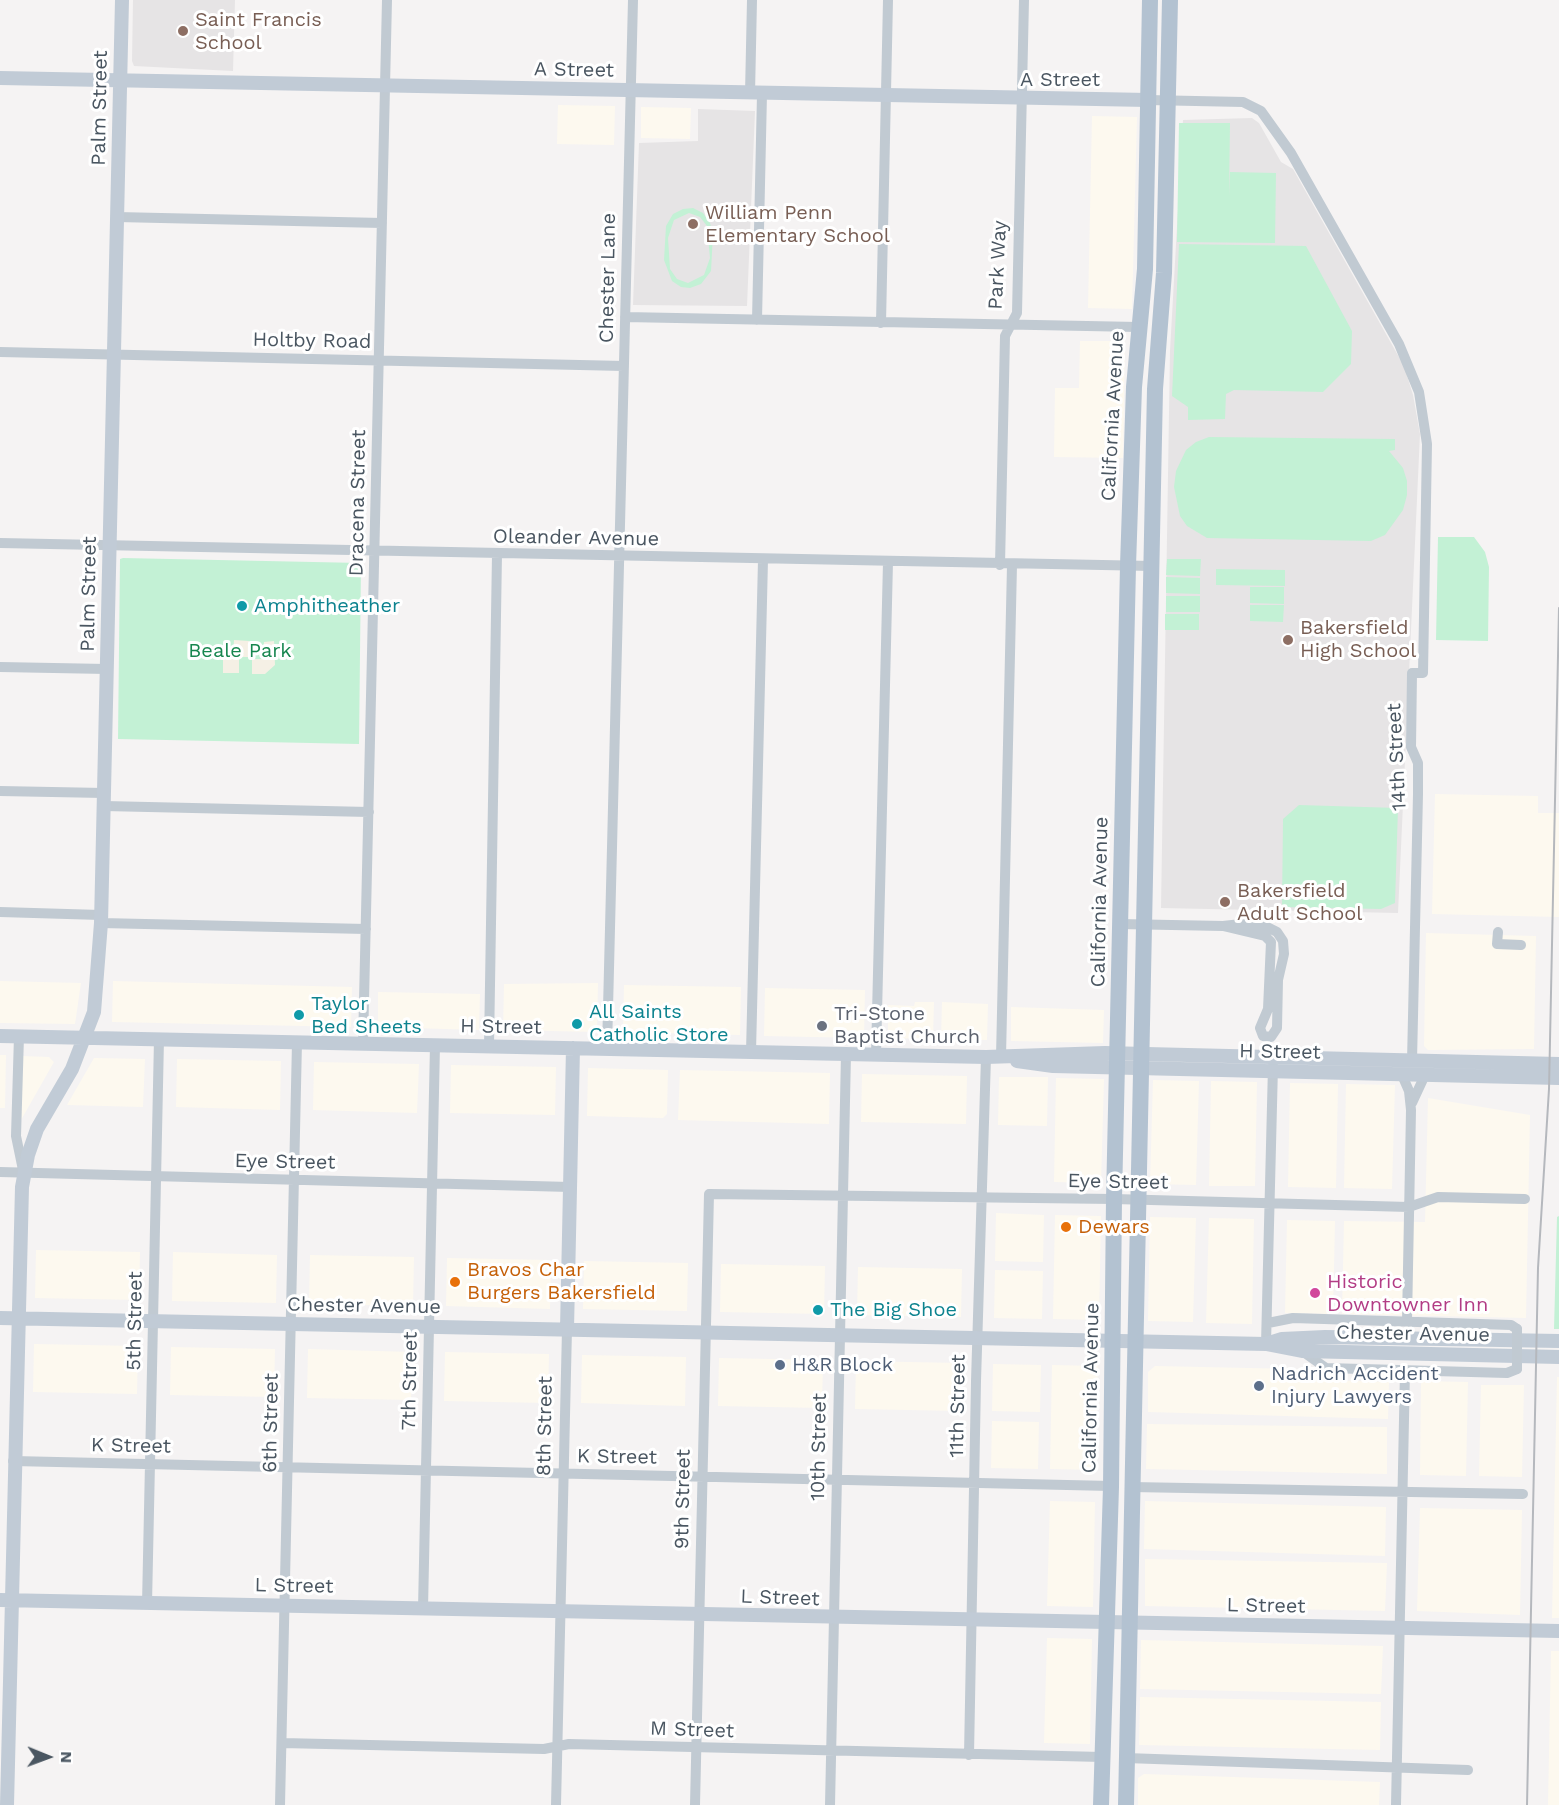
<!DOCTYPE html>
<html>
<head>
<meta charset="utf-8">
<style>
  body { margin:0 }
  #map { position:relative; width:1559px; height:1805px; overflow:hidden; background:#f5f3f3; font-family:"Work Sans",sans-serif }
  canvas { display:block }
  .north { position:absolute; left:18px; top:1727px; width:60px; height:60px; -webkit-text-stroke:4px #fff; paint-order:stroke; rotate:91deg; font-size:16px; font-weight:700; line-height:24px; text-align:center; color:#4a5661 }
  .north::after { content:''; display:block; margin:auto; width:21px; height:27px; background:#4a5661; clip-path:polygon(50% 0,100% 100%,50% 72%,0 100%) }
</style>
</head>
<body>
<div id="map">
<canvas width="1559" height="1805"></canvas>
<div class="north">N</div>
</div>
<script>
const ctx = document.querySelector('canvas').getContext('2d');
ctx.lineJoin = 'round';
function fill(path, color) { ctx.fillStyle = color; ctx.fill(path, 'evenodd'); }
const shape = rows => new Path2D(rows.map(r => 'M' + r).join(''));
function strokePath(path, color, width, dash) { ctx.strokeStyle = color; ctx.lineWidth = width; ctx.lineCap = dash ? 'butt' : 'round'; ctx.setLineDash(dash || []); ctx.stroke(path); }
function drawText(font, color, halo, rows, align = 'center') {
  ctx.font = font + ' "Work Sans",sans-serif'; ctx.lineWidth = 6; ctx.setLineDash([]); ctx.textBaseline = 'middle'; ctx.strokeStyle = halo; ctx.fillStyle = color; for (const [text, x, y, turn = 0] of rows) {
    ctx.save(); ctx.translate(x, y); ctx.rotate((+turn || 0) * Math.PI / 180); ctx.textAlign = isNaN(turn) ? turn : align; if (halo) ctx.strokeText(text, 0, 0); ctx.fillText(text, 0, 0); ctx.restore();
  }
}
fill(shape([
  [558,105,615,106,614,145,557,144],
  [641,107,691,108,690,139,641,138],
  [1092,116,1137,117,1132,309,1088,308],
  [1080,341,1125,341,1123,458,1054,457,1055,388,1079,388],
  [1435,794,1538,796,1538,813,1559,813,1559,917,1432,914],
  [1426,933,1536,936,1534,1049,1428,1050,1424,1046],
  [0,981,81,983,75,1024,0,1023],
  [113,981,352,987,351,1027,112,1022],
  [598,983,597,1032,503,1030,504,984],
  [624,985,741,987,740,1035,623,1032],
  [765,988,865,990,864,1038,764,1036],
  [378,992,480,994,479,1030,378,1027],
  [915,1002,934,1002,933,1039,888,1038,888,1005,914,1006],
  [942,1002,988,1004,987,1040,941,1039],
  [1011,1007,1104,1010,1103,1043,1011,1041],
  [0,1055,6,1055,5,1108,0,1108],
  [22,1056,49,1057,54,1062,21,1120],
  [94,1058,145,1059,143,1107,67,1105],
  [177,1059,281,1061,280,1110,176,1107],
  [314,1062,419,1064,417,1113,313,1110],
  [451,1065,556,1067,555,1115,450,1113],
  [588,1068,668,1070,667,1114,663,1118,587,1116],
  [680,1070,830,1073,829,1124,678,1120],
  [862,1074,967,1076,966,1124,861,1122],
  [999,1077,1048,1077,1047,1126,998,1125],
  [1056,1078,1104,1079,1101,1183,1054,1182],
  [1153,1080,1199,1081,1196,1185,1150,1184],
  [1211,1081,1257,1082,1255,1186,1209,1186],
  [1290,1083,1338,1084,1336,1188,1288,1187],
  [1346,1084,1395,1085,1392,1189,1344,1188],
  [1428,1098,1530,1115,1526,1318,1342,1314,1344,1221,1425,1222],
  [996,1213,1044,1215,1043,1262,995,1261],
  [1055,1215,1101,1216,1099,1320,1053,1319],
  [1150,1217,1196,1218,1193,1322,1148,1321],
  [1209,1218,1254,1219,1252,1324,1206,1323],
  [1287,1220,1335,1221,1333,1314,1285,1313],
  [36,1250,140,1252,139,1300,35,1298],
  [173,1252,277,1255,276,1303,172,1301],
  [310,1255,414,1257,413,1306,309,1304],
  [447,1258,551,1260,550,1309,446,1306],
  [584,1261,688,1263,687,1311,583,1309],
  [721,1264,825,1266,824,1314,720,1312],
  [858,1267,962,1269,961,1317,857,1315],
  [995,1270,1043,1271,1042,1319,994,1318],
  [34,1344,138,1346,137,1394,33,1392],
  [171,1347,275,1349,274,1397,170,1395],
  [308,1349,412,1352,411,1400,307,1398],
  [445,1352,549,1354,548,1403,444,1401],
  [582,1355,686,1357,685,1406,581,1403],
  [719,1358,823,1360,822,1408,718,1406],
  [856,1361,961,1363,960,1411,855,1409],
  [993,1364,1041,1365,1040,1412,992,1411],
  [1052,1365,1098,1366,1095,1470,1050,1469],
  [1155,1366,1296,1369,1327,1380,1389,1382,1388,1419,1148,1412,1148,1372],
  [1557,1377,1559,1377,1559,1618,1552,1618],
  [1421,1381,1468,1382,1466,1476,1420,1475],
  [1481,1385,1524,1385,1522,1477,1479,1476],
  [992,1421,1039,1422,1038,1469,991,1468],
  [1147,1424,1387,1427,1387,1474,1146,1469],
  [1050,1501,1095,1502,1093,1607,1047,1606],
  [1145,1501,1386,1507,1385,1556,1144,1549],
  [1420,1508,1522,1510,1520,1615,1417,1611],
  [1145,1559,1387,1563,1385,1611,1145,1606],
  [1047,1638,1092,1639,1090,1744,1044,1743],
  [1141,1640,1383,1646,1381,1694,1140,1689],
  [1551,1651,1559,1651,1559,1805,1548,1805],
  [1140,1697,1381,1702,1380,1750,1139,1745],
  [1144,1774,1380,1782,1379,1805,1138,1805,1138,1778]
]), '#fdf9ef');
fill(shape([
  [133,0,235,0,233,71,134,66,132,61],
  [698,109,755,111,747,306,633,305,639,143,698,141],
  [1252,118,1259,123,1281,162,1293,169,1404,366,1413,395,1420,434,1398,913,1161,908,1170,351,1183,120]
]), '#e6e4e5');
fill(shape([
  [1179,123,1230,123,1229,196,1230,172,1276,173,1275,243,1177,242],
  [683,209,693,208,703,213,710,223,713,234,711,271,701,284,690,288,681,287,672,281,664,260,666,226,673,214],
  [689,213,700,217,707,226,710,258,704,275,688,283,677,279,670,269,668,238,674,220],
  [1179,244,1306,246,1352,331,1351,364,1323,392,1234,390,1226,394,1225,419,1188,420,1188,407,1172,396],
  [1209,437,1395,439,1395,450,1389,451,1403,468,1407,481,1407,495,1403,510,1385,535,1371,541,1207,538,1187,526,1180,516,1174,487,1176,471,1186,450,1196,442],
  [1438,537,1474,537,1485,552,1489,567,1488,641,1436,640],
  [123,558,361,563,359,744,118,739,120,559],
  [1167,559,1201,559,1200,576,1166,575],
  [1216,569,1285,570,1285,586,1216,585],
  [1166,577,1200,578,1200,594,1166,593],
  [1250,587,1284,587,1284,604,1250,603],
  [1166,596,1200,596,1200,612,1166,612],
  [1250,605,1284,605,1283,622,1250,621],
  [1165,614,1199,614,1199,630,1165,630],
  [1299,805,1398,808,1395,903,1381,909,1282,907,1283,819],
  [1559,1216,1559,1329,1554,1329,1557,1217]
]), '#c3f1d5');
fill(shape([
  [234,640,249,641,249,657,239,657,239,673,223,673,223,659,233,658],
  [274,641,275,665,265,674,252,674,252,659,263,659,264,642]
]), '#f5f0e5');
strokePath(shape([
  [750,94,752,0],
  [1148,100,1243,102,1261,111,1291,153,1399,344,1419,392,1427,444,1423,673,1412,673,1411,747,1418,763,1418,794,1412,1061],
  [117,217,382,223],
  [625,317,1138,327],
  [757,320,762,94],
  [881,323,888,0],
  [0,352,624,366],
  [0,543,1152,566],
  [1000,565,1005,336,1017,313,1024,0],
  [0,667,107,669],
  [0,791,104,793],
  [104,806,369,812],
  [0,912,101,915],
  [101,923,366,929],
  [1120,924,1223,926,1250,923,1267,927,1277,932,1283,941,1284,954,1278,980,1277,1028,1271,1037,1263,1036,1260,1028,1268,1009,1271,942,1265,936,1223,926],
  [1498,932,1497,944,1521,945],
  [19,1036,16,1136,23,1170],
  [363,1044,387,0],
  [489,1046,497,554],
  [607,1049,633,0],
  [751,1052,763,560],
  [876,1055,888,562],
  [1001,1057,1012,565],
  [1402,1075,1409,1091,1411,1110,1407,1321],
  [1412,1103,1425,1075],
  [0,1172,570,1187],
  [1268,1323,1293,1318,1511,1325,1517,1329],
  [1266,1344,1273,1066],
  [1302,1351,1326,1368,1507,1373,1517,1369],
  [13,1461,1111,1486],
  [1131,1487,1523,1494],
  [147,1604,159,1039],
  [423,1609,435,1045],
  [282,1743,544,1749,569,1744,1102,1757],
  [969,1755,976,1381,986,1057],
  [1126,1758,1468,1770],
  [280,1805,297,1042],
  [556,1805,567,1329],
  [695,1805,709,1194,1114,1199,1409,1207,1438,1197,1525,1199],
  [830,1805,846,1054],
  [1396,1805,1405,1371]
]), '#c1cad2', 10);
strokePath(shape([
  [0,78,1148,100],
  [0,1036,986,1057,1105,1053,1559,1064],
  [1017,1061,1053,1066,1559,1078],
  [0,1318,1266,1344,1302,1351,1559,1357],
  [567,1329,573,1048],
  [1266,1344,1282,1339,1325,1337,1559,1341],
  [0,1600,1559,1631],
  [7,1805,22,1187,28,1155,37,1129,72,1069,94,1012,101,923,122,0]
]), '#c1cbd6', 14);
strokePath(shape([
  [1101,1805,1111,1487,1114,1199,1128,566,1134,387,1145,269,1150,0],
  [1126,1805,1155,389,1164,273,1170,0]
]), '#b3c2d1', 16);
strokePath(shape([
  [1527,1805,1538,1268,1549,1089,1559,608]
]), '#b5b8bd', 2);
strokePath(shape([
  [1517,1369,1517,1329]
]), '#c1cad2', 10);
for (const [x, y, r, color] of [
  [183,31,6,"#8d6e63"],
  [693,224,6,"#8d6e63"],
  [242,606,6,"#0f9aa8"],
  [1288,640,6,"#8d6e63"],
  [1225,902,6,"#8d6e63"],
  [299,1015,6,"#0f9aa8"],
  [577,1024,6,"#0f9aa8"],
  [822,1026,6,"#6b7280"],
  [1066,1227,6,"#e8710a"],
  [455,1282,6,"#e8710a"],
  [1315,1293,6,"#d1479c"],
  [818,1310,6,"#0f9aa8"],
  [780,1365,6,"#5c6f8a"],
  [1259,1386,6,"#5c6f8a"]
]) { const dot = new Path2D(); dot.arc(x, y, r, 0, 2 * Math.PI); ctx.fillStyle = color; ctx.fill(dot); strokePath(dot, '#fff', 2); }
drawText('20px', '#785e54', '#fff', [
  ["Saint Francis",195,20],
  ["School",195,43],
  ["William Penn",705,213],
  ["Elementary School",705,236],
  ["Bakersfield",1300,628],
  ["High School",1300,651],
  ["Bakersfield",1237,891],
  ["Adult School",1237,914]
], 'left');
drawText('20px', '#4a5661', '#fff', [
  ["A Street",574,70,1],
  ["A Street",1060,80],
  ["Palm Street",100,108,-89],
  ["Park Way",998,265,-87],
  ["Chester Lane",608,278,-89],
  ["Holtby Road",312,341,1],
  ["California Avenue",1113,416,-87],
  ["Dracena Street",358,503,-89],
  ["Oleander Avenue",576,538,1],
  ["Palm Street",89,594,-89],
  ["14th Street",1397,757,-93],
  ["California Avenue",1100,902,-89],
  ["H Street",501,1027,1],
  ["H Street",1280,1052,1],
  ["Eye Street",285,1162,1],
  ["Eye Street",1118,1182,1],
  ["Chester Avenue",364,1306,1],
  ["5th Street",135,1321,-89],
  ["Chester Avenue",1413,1334,1],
  ["7th Street",410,1381,-89],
  ["California Avenue",1091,1388,-89],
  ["11th Street",958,1406,-89],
  ["6th Street",271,1423,-89],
  ["8th Street",545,1426,-89],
  ["K Street",131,1446,1],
  ["10th Street",819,1447,-89],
  ["K Street",617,1457,1],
  ["9th Street",683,1499,-89],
  ["L Street",294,1586,1],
  ["L Street",780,1598,2],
  ["L Street",1266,1606,1],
  ["M Street",692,1730,2]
]);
drawText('20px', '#0d838f', '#fff', [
  ["Amphitheather",254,606],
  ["Taylor",311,1004],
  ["Bed Sheets",311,1027],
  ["All Saints",589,1012],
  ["Catholic Store",589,1035],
  ["The Big Shoe",830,1310]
], 'left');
drawText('20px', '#17864f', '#fff', [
  ["Beale Park",240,651]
]);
drawText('20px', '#5b616d', '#fff', [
  ["Tri-Stone",834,1014],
  ["Baptist Church",834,1037]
], 'left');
drawText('20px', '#c56008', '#fff', [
  ["Dewars",1078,1227],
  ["Bravos Char",467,1270],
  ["Burgers Bakersfield",467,1293]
], 'left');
drawText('20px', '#b23c85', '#fff', [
  ["Historic",1327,1282],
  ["Downtowner Inn",1327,1305]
], 'left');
drawText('20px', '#4e5e75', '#fff', [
  ["H&R Block",792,1365],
  ["Nadrich Accident",1271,1374],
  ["Injury Lawyers",1271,1397]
], 'left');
</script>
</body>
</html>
